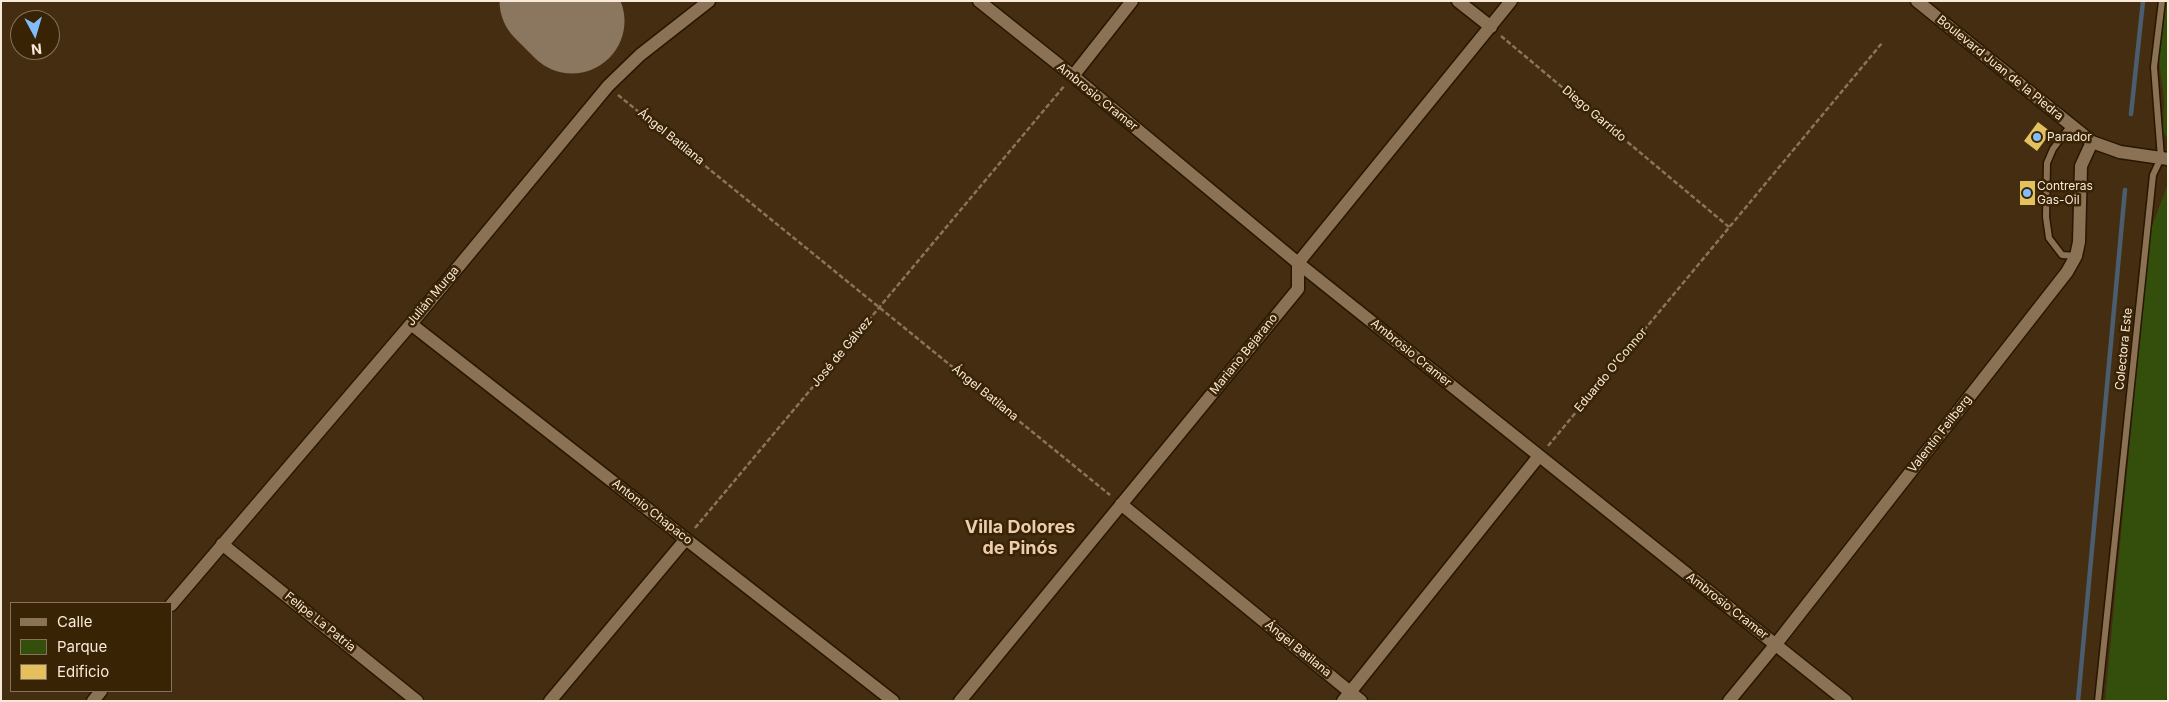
<!DOCTYPE html>
<html>
<head>
<meta charset="utf-8">
<style>
  body { margin:0 }
  #map { position:relative; width:2169px; height:702px; overflow:hidden; background:#442d10; font-family:Inter,sans-serif }
  canvas { display:block }
  .frame { position:absolute; inset:0; border:2px solid #f9e9d9; pointer-events:none }
  .legend { position:absolute; left:10px; top:602px; width:162px; height:90px; box-sizing:border-box; background:#392305; border:1px solid #86725a; margin:0; padding:6px 9px; list-style:none; font-size:15px; color:#f9e9d9 }
  .legend li { display:flex; align-items:center; gap:10px; height:25px }
  .legend b { width:25px; border:1px solid #86725a }
  .north { position:absolute; left:10px; top:10px; width:50px; height:50px; box-sizing:border-box; background:#392305; border:1px solid #86725a; border-radius:50%; rotate:174deg; font-size:14px; font-weight:700; line-height:20px; text-align:center; color:#f9e9d9 }
  .north::after { content:''; display:block; margin:auto; width:18px; height:22px; background:#80bdfa; clip-path:polygon(50% 0,100% 100%,50% 72%,0 100%) }
</style>
</head>
<body>
<div id="map">
<canvas width="2169" height="702"></canvas>
<div class="frame"></div>
<ul class="legend">
<li><b style="height:6px;background:#8c7254"></b>Calle</li>
<li><b style="height:14px;background:#344f0c"></b>Parque</li>
<li><b style="height:14px;background:#e4c15f"></b>Edificio</li>
</ul>
<div class="north">N</div>
</div>
<script>
const ctx = document.querySelector('canvas').getContext('2d');
ctx.lineJoin = 'round';
function fill(path, color) { ctx.fillStyle = color; ctx.fill(path, 'evenodd'); }
const shape = rows => new Path2D(rows.map(r => 'M' + r).join(''));
function strokePath(path, color, width, dash) { ctx.strokeStyle = color; ctx.lineWidth = width; ctx.lineCap = dash ? 'butt' : 'round'; ctx.setLineDash(dash || []); ctx.stroke(path); }
function drawText(font, color, halo, rows, align = 'center') {
  ctx.font = font + ' Inter,sans-serif'; ctx.lineWidth = 5; ctx.setLineDash([]); ctx.textBaseline = 'middle'; ctx.strokeStyle = halo; ctx.fillStyle = color; for (const [text, x, y, turn = 0] of rows) {
    ctx.save(); ctx.translate(x, y); ctx.rotate((+turn || 0) * Math.PI / 180); ctx.textAlign = isNaN(turn) ? turn : align; if (halo) ctx.strokeText(text, 0, 0); ctx.fillText(text, 0, 0); ctx.restore();
  }
}
fill(shape([
  [2166,1,2168,1,2168,138,2163,133,2164,99,2159,60],
  [2168,184,2168,688,2166,701,2105,701,2150,231]
]), '#344f0c');
strokePath(shape([
  [2131,114,2143,1],
  [2078,701,2125,190]
]), '#4b5e6f', 4.5);
strokePath(shape([
  [552,1,572,21]
]), '#8b765f', 105);
fill(shape([
  [2038,122,2051,132,2037,151,2024,141],
  [2020,181,2035,181,2035,205,2020,205]
]), '#e4c15f');
const lane = shape([
  [2071,125,2053,149,2047,163,2046,217,2049,238,2062,255,2076,256],
  [2098,701,2153,175,2161,158,2154,67,2162,1]
]);
const street = shape([
  [979,1,1073,76,1298,263,1846,701],
  [1458,1,1491,27],
  [1073,76,1132,1],
  [411,324,893,701],
  [1121,504,1361,701],
  [222,544,417,701],
  [171,605,411,324,608,86,640,55,709,1],
  [93,701,101,691],
  [550,701,686,539],
  [960,701,1298,289,1298,263,1511,1],
  [1343,701,1539,456],
  [1729,701,1776,644,2067,272,2076,256,2079,242,2081,166,2092,142]
]);
const secondary = shape([
  [1917,1,2092,142,2120,152,2168,159]
]);
strokePath(lane, '#271602', 9);
strokePath(street, '#271602', 15);
strokePath(secondary, '#271602', 15);
strokePath(shape([
  [1501,36,1729,227],
  [618,95,1110,495],
  [1548,446,1882,43],
  [695,528,1065,85]
]), '#89745c', 2.5, [5, 2.5]);
strokePath(lane, '#8c7254', 6);
strokePath(street, '#8c7254', 12);
strokePath(secondary, '#8c7254', 12);
for (const [x, y, r, color] of [
  [2037,137,5,"#80bdfa"],
  [2027,193,5,"#80bdfa"]
]) { const dot = new Path2D(); dot.arc(x, y, r, 0, 2 * Math.PI); ctx.fillStyle = color; ctx.fill(dot); strokePath(dot, '#392305', 2); }
drawText('12px', '#f9e9d9', '#392305', [
  ["Boulevard Juan de la Piedra",2000,68,39],
  ["Ambrosio Cramer",1097,97,39],
  ["Diego Garrido",1594,114,40],
  ["Ángel Batilana",671,137,39],
  ["Julián Murga",433,296,-50],
  ["Colectora Este",2124,349,-84],
  ["José de Gálvez",842,352,-50],
  ["Ambrosio Cramer",1411,353,39],
  ["Mariano Bejarano",1244,354,-51],
  ["Eduardo O'Connor",1611,370,-50],
  ["Ángel Batilana",985,393,39],
  ["Valentín Feilberg",1940,434,-52],
  ["Antonio Chapaco",652,512,38],
  ["Ambrosio Cramer",1727,606,38],
  ["Felipe La Patria",320,622,39],
  ["Ángel Batilana",1298,649,39]
]);
drawText('12px', '#f9e9d9', '#392305', [
  ["Parador",2047,137],
  ["Contreras",2037,186],
  ["Gas-Oil",2037,200]
], 'left');
drawText('bold 18px', '#ecceae', '#392305', [
  ["Villa Dolores",1020,528],
  ["de Pinós",1020,549]
]);
</script>
</body>
</html>
